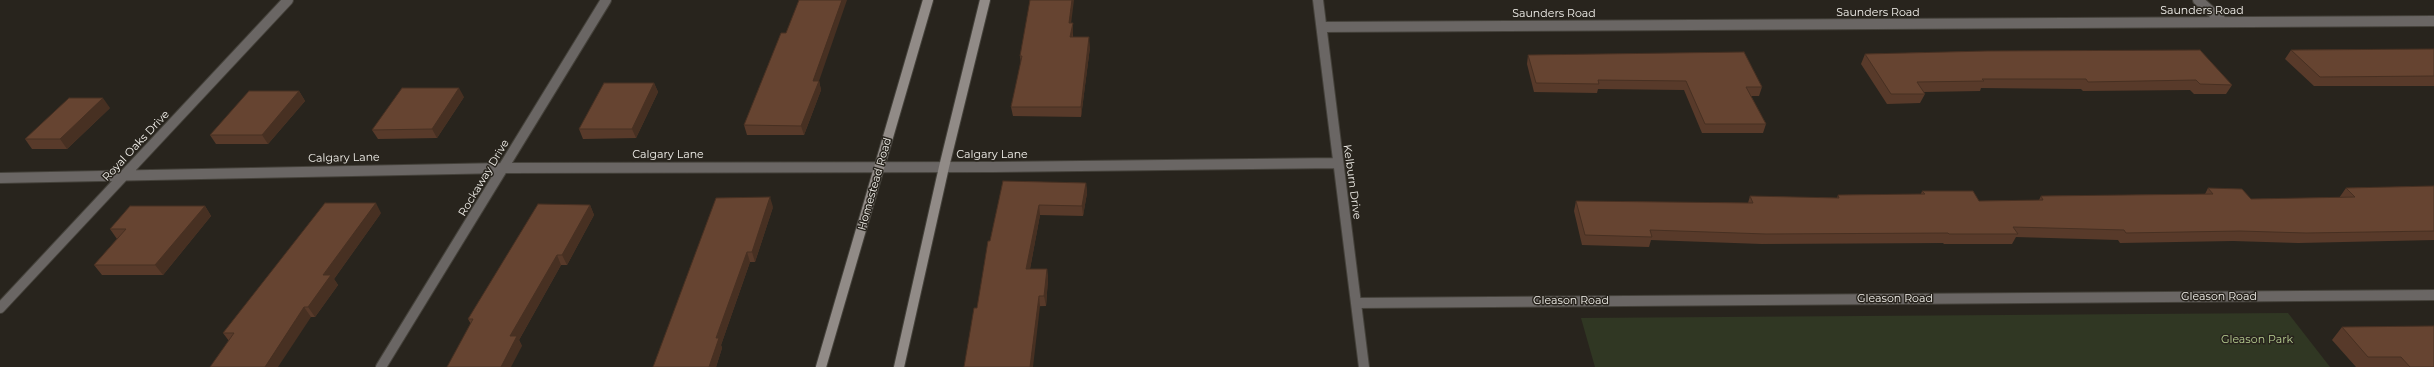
<!DOCTYPE html>
<html>
<head>
<meta charset="utf-8">
<style>
  body { margin:0 }
  canvas { display:block; background:#28241d }
</style>
</head>
<body>
<canvas width="2434" height="367"></canvas>
<script>
const ctx = document.querySelector('canvas').getContext('2d');
ctx.lineJoin = 'round';
function fill(path, color) { ctx.fillStyle = color; ctx.fill(path, 'evenodd'); }
const shape = rows => new Path2D(rows.map(r => 'M' + r).join(''));
function strokePath(path, color, width, dash) { ctx.strokeStyle = color; ctx.lineWidth = width; ctx.lineCap = dash ? 'butt' : 'round'; ctx.setLineDash(dash || []); ctx.stroke(path); }
function drawText(font, color, halo, rows, align = 'center') {
  ctx.font = font + ' Montserrat,sans-serif'; ctx.lineWidth = 3; ctx.setLineDash([]); ctx.textBaseline = 'middle'; ctx.strokeStyle = halo; ctx.fillStyle = color; for (const [text, x, y, turn = 0] of rows) {
    ctx.save(); ctx.translate(x, y); ctx.rotate((+turn || 0) * Math.PI / 180); ctx.textAlign = isNaN(turn) ? turn : align; if (halo) ctx.strokeText(text, 0, 0); ctx.fillText(text, 0, 0); ctx.restore();
  }
}
fill(shape([
  [2288,313,2330,367,1595,367,1581,318]
]), '#303723');
const street = shape([
  [1318,0,1364,367],
  [2198,0,2223,22],
  [1322,27,2434,21],
  [0,178,504,168,994,167,1337,163],
  [1357,303,2434,295],
  [0,308,288,0],
  [381,367,606,0]
]);
const secondary = shape([
  [821,367,928,0],
  [899,367,944,167,985,0]
]);
strokePath(street, '#44413a', 12);
strokePath(secondary, '#44413a', 12);
strokePath(street, '#6a6664', 10);
strokePath(secondary, '#918b87', 10);
fill(shape([
  [1071,23,1073,23,1073,37,1090,47,1081,117,1013,116,1011,107,1021,63,1020,56],
  [2434,49,2434,86,2314,86,2285,59,2291,50],
  [1987,51,2232,85,2226,94,2194,94,2190,90,2083,91,2081,89,1981,88,1980,91,1923,92,1925,94,1920,103,1887,104,1861,64,1865,54],
  [1528,55,1762,87,1759,96,1751,96,1766,124,1763,133,1702,133,1684,90,1598,89,1597,93,1534,92,1527,64],
  [819,81,821,90,804,135,747,135,744,125],
  [654,83,658,92,636,138,583,139,579,129],
  [299,91,305,101,268,144,216,144,210,135],
  [464,97,437,138,378,139,372,130],
  [110,108,67,149,32,149,25,139],
  [1003,181,1086,183,1087,193,1083,216,1040,215,1030,269,1047,269,1048,279,1046,306,977,308,990,241],
  [2434,186,2434,240,2298,243,2233,241,2120,243,2118,240,2016,237,2012,244,1944,244,1943,243,1762,244,1651,240,1649,247,1582,245,1574,211,1576,201,1748,203,1750,196,1837,198,1838,195,1921,194,1922,191,1979,201,2039,200,2041,196,2205,194,2208,188,2251,199,2339,198,2346,188],
  [590,205,594,215,567,265,561,265,519,340,522,346,471,324,468,319],
  [205,206,211,216,163,275,102,275,94,265,117,239,110,229],
  [773,207,755,262,750,262,721,345,722,348,716,367,653,367],
  [381,213,334,279,338,285,315,317,311,317,229,341,223,333],
  [2342,327,2434,367,2356,367,2332,340]
]), '#583a2a');
fill(shape([
  [842,0,847,0,819,81,821,90,804,135,801,126,813,81],
  [1072,0,1074,0,1070,32,1069,23],
  [1073,23,1073,32,1071,47,1070,37],
  [1089,37,1090,47,1081,117,1081,107],
  [654,83,658,92,636,138,632,129],
  [459,88,464,97,437,138,432,129],
  [299,91,305,101,268,144,262,135],
  [103,98,110,108,67,149,60,139],
  [1086,183,1087,193,1083,216,1082,206],
  [770,197,773,207,755,262,752,252],
  [376,203,381,213,334,279,338,285,315,317,308,307,323,275],
  [590,205,594,215,567,265,562,255],
  [1039,205,1040,215,1028,279,1026,269],
  [205,206,211,216,163,275,155,265],
  [747,252,750,262,721,345,722,348,716,367,709,367,716,338],
  [557,255,561,265,519,340,522,346,511,367,501,367,510,336],
  [1047,269,1048,279,1046,306,1044,296],
  [1039,296,1040,306,1033,367,1030,367],
  [304,307,311,317,278,367,265,367]
]), '#473022');
const building = shape([
  [799,0,842,0,813,81,819,81,801,126,744,125,781,33,786,33,799,0],
  [1030,0,1072,0,1069,23,1073,23,1070,37,1089,37,1081,107,1011,107,1022,56,1020,56,1030,0],
  [2434,49,2434,76,2320,77,2291,50,2434,49],
  [2200,50,2232,85,2200,84,2196,80,2088,82,2086,79,1982,79,1984,81,1917,82,1925,94,1891,94,1865,54,1987,51,2200,50],
  [1744,52,1762,87,1746,87,1766,124,1705,124,1686,81,1598,80,1599,84,1536,83,1528,55,1744,52],
  [604,83,654,83,632,129,579,129,604,83],
  [402,88,459,88,432,129,372,130,402,88],
  [249,91,299,91,262,135,210,135,249,91],
  [69,98,103,98,60,139,25,139,69,98],
  [1003,181,1086,183,1082,206,1039,205,1026,269,1047,269,1044,296,1039,296,1030,367,964,367,974,308,977,308,988,241,990,241,1003,181],
  [2434,186,2434,231,2306,233,2240,231,2126,233,2124,230,2013,227,2018,234,1949,234,1948,233,1766,234,1650,230,1652,237,1585,235,1576,201,1753,203,1750,196,1839,198,1838,195,1925,194,1922,191,1973,191,1979,201,2043,200,2041,196,2213,194,2208,188,2242,189,2251,199,2355,197,2346,188,2434,186],
  [770,197,752,252,747,252,716,338,719,338,709,367,653,367,716,198,770,197],
  [325,203,376,203,323,275,331,275,308,307,304,307,265,367,210,367,234,333,223,333,325,203],
  [538,204,590,205,562,255,557,255,510,336,517,336,501,367,447,367,473,319,468,319,538,204],
  [130,206,205,206,155,265,94,265,126,229,110,229,130,206],
  [2434,326,2434,367,2410,367,2401,357,2368,357,2342,327,2434,326]
]);
fill(building, '#664431');
strokePath(building, '#473022', 1);
drawText('11px', '#f3f1ec', '#28241d', [
  ["Saunders Road",2202,11],
  ["Saunders Road",1878,13],
  ["Saunders Road",1554,14],
  ["Royal Oaks Drive",136,146,-47],
  ["Calgary Lane",668,155],
  ["Calgary Lane",992,155],
  ["Calgary Lane",344,158,-1],
  ["Rockaway Drive",484,178,-59],
  ["Kelburn Drive",1352,182,82],
  ["Homestead Road",875,184,-74],
  ["Gleason Road",2219,297],
  ["Gleason Road",1895,299],
  ["Gleason Road",1571,301]
]);
drawText('11px', '#b8cf92', '#28241d', [
  ["Gleason Park",2257,340]
]);
</script>
</body>
</html>
